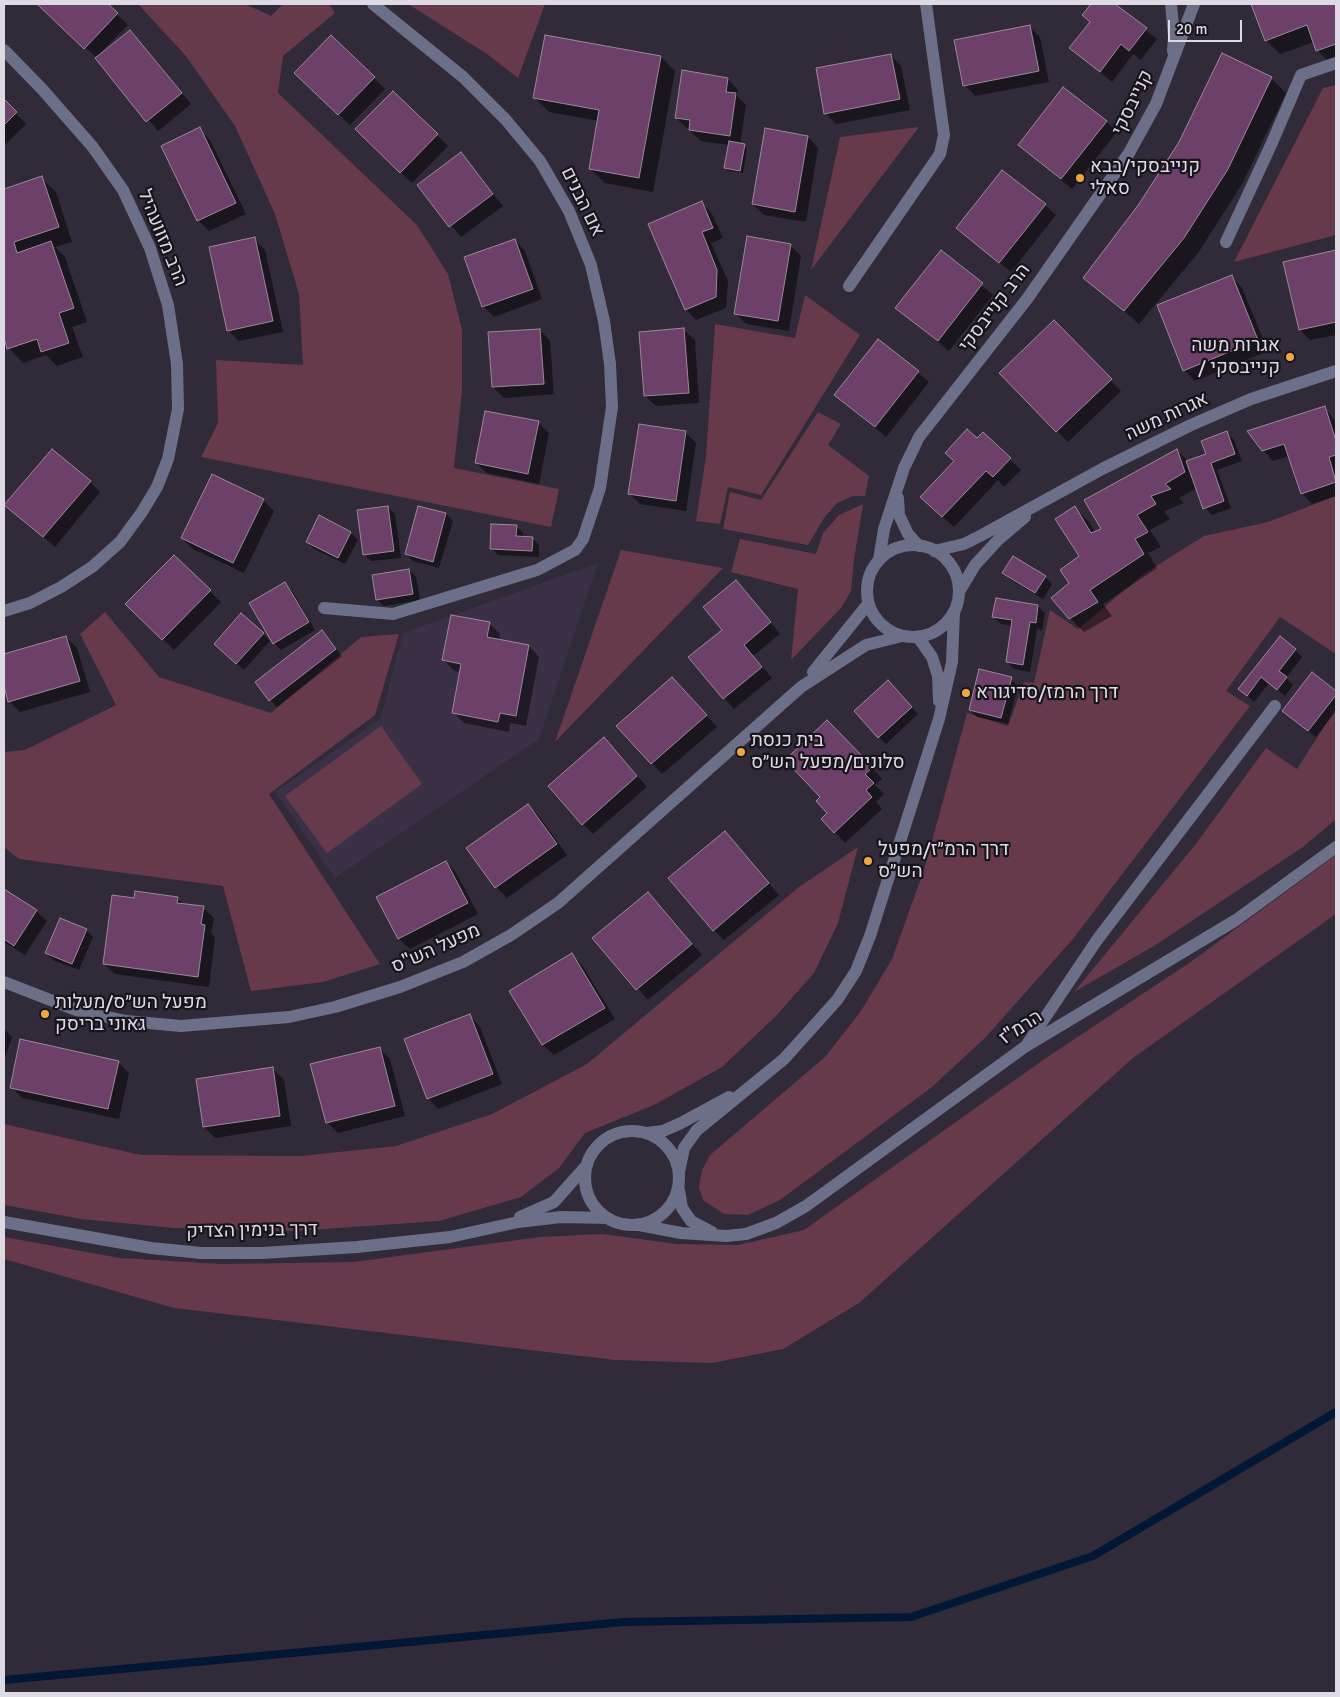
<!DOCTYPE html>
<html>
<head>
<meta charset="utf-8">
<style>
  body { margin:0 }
  #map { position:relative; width:1340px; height:1697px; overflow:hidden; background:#302a39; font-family:Signika,sans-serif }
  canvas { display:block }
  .frame { position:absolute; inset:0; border:5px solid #dedae4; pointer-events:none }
  .scale { position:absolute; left:1168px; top:20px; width:74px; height:22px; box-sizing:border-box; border:2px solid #dedae4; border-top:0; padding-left:6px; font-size:15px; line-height:18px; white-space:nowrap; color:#dedae4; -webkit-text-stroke:4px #17141b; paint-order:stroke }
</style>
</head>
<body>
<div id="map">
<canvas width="1340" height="1697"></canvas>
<div class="frame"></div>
<div class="scale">20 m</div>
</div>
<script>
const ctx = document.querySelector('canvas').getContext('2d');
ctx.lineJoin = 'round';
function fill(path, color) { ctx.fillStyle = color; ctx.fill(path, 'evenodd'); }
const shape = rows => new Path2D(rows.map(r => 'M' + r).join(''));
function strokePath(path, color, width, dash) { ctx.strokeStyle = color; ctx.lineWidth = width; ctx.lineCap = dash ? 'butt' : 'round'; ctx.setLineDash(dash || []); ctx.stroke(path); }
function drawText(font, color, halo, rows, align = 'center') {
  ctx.font = font + ' Signika,Heebo,sans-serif'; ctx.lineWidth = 4.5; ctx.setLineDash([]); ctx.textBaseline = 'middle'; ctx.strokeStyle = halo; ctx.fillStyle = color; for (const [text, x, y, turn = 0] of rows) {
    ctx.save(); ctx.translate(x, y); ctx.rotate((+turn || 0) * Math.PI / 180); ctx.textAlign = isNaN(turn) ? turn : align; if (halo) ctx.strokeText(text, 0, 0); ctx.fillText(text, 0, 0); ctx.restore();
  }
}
fill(shape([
  [598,563,539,739,335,878,275,792,381,718,403,633]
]), '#3a3146');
fill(shape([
  [138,4,245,4,271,16,283,4,329,4,335,13,283,56,278,93,417,225,448,274,462,330,462,391,454,468,559,489,551,527,201,457,218,423,216,360,303,365,299,294,275,214,235,126,186,56],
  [408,4,545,4,518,78,487,54],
  [1336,85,1336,235,1234,262,1323,88],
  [919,127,811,270,840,137],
  [805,295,860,335,761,495,728,487,720,524,696,521,706,456,715,324,795,338],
  [818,412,841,424,828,445,869,476,865,496,853,496,837,503,824,518,808,545,723,529,730,492,761,500],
  [1336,496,1336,654,1280,617,1226,691,1250,706,1073,939,986,1037,932,1087,780,1200,748,1215,724,1214,703,1200,699,1187,702,1170,710,1155,825,1057,861,1011,892,959,924,870,967,713,1008,726,1024,682,1034,683,1050,610,1078,629,1145,573,1204,536,1268,522],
  [863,504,854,560,851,591,841,608,791,660,798,589,731,572,740,539,816,554,823,533,839,515],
  [621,550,723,568,555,742],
  [105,612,159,677,271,713,361,637,399,634,375,715,269,794,380,964,323,982,251,991,223,886,19,859,4,847,4,752,25,750,116,705,80,634],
  [1336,708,1336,819,1303,847,1154,946,1074,992,1195,845,1266,748,1297,769],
  [381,726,422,784,327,853,285,796],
  [858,847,838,923,814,973,775,1017,722,1067,656,1104,585,1133,559,1168,521,1197,439,1221,294,1231,174,1228,81,1219,4,1205,4,1124,141,1155,301,1156,396,1146,492,1114,587,1064,799,887],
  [1336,855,1336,914,1133,1058,859,1303,783,1349,712,1363,615,1360,174,1308,4,1259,4,1237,120,1258,222,1264,354,1262,540,1237,603,1234,676,1244,738,1245,804,1230,1043,1060,1192,961]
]), '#663a4b');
fill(shape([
  [38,4,106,4,128,25,102,51,130,31,191,104,158,131,96,57],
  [1092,4,1113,4,1157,39,1141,60,1133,54,1112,82,1071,48,1090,23,1083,15],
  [1252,4,1336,4,1336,63,1332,65,1317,50,1314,42,1280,54,1266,40],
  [1029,26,1040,37,1049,82,975,96,965,85],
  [331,37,385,89,350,125,306,83],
  [890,55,901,66,910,110,836,124,826,113],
  [1222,55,1271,78,1286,93,1242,184,1198,253,1139,324,1085,277,1141,204,1180,143],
  [661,57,675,71,653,192,605,183,590,169,599,121,549,112,535,98],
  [728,79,738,90,737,96,746,105,740,145,747,148,743,173,728,171,725,168,729,145,701,141,676,118],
  [393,92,448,146,412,183,356,129],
  [4,101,26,124,4,146],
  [1106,121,1117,132,1072,189,1019,145],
  [199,129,210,140,246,214,209,231,198,220,163,147],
  [808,137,818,148,806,222,764,215,753,204],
  [461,154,503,206,461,237,418,185],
  [41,178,56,192,72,242,55,247,65,257,87,322,72,327,83,357,57,366,46,355,23,363,9,348,4,337,4,190],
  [702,203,712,214,723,238,711,243,728,281,726,308,696,320,686,309],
  [1045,205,1056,215,1011,272,958,228],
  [254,239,265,250,283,332,239,341,228,330],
  [515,240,525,251,542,299,494,317,483,306],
  [790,245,801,256,789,331,746,324,735,313],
  [1336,251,1336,335,1310,340,1300,330,1285,263],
  [941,252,993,295,949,351,897,308],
  [1232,277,1242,288,1268,351,1195,381,1184,370],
  [1054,322,1121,391,1068,442,1000,373],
  [540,330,550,341,554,394,504,398,493,387],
  [684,330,695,340,699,403,656,406,645,396],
  [878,340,929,382,886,437,835,395],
  [1324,407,1336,422,1336,496,1312,504,1302,493,1289,456,1273,461,1263,450],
  [538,423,549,433,539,484,487,473,476,463],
  [685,432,696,443,686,511,640,504,630,494],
  [1227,433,1234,440,1242,461,1217,470,1231,508,1212,515,1205,508,1197,488,1179,498,1184,503,1164,511,1170,519,1150,530,1161,547,1148,553,1157,568,1103,604,1112,616,1084,632,1070,618,1070,583,1081,557,1075,508,1089,522,1095,533,1103,530,1177,451,1188,461,1207,455],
  [983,434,1021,470,1004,487,998,480,954,527,932,507],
  [90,482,100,492,55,547,6,505],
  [263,500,274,511,244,573,193,549,182,538],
  [388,507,395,514,401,558,371,561,364,554],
  [446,514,453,521,439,568,413,561,406,554],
  [516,526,523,533,523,538,532,538,539,545,539,557,498,555,491,548],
  [351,533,358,540,345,564,314,549,307,542],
  [174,556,221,602,174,650,127,604],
  [409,570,416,577,420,600,384,606,377,599],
  [1004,573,1045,577,1052,584,1043,599,1011,580],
  [285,584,292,591,315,630,281,650,274,643],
  [746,593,780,634,753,656,772,678,734,709,690,658,723,630],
  [1038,606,1045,613,1042,630,1037,629,1030,672,1014,669,1007,662,1013,626,1001,624,994,617],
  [489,623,500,634,499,641,529,646,539,657,526,726,510,723,509,732,464,723,453,712,461,672,454,671,444,660],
  [263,634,270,641,244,670,222,651],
  [66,637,77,648,90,692,20,712,10,702,4,682,4,655],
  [328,639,342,656,277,707,270,700],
  [1295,650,1302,657,1286,678,1293,685,1285,696,1269,683,1254,702,1240,689],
  [1313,674,1336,692,1336,711,1316,737,1284,711],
  [1011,679,1018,686,1008,724,977,717,970,710],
  [683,689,717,727,662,774,618,726],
  [895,689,918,714,886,744,879,737],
  [838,732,882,779,875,785,884,794,876,802,882,809,845,843,822,819,829,813,822,797],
  [614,750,647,787,593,834,583,824],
  [528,806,539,816,567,855,507,898,496,887],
  [735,844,779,895,724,940,714,930],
  [446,862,456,873,478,914,410,949,399,939,378,897],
  [4,890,36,911,47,921,25,955,4,942],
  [648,893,702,955,648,1000,594,939],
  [177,898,184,905,203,908,214,918,211,933,215,937,209,987,115,974,104,964,135,899],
  [86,930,93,937,79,970,53,960,46,953],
  [572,955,582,965,615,1019,554,1055,543,1045,511,991],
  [470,1016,480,1027,502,1084,438,1109,428,1098],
  [4,1029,12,1037,4,1061],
  [379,1048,390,1059,405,1116,338,1133,327,1122],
  [118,1062,129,1073,119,1119,22,1098,12,1087],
  [273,1069,284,1080,291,1126,215,1138,204,1127,197,1080]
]), '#0007');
strokePath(shape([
  [4,1680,623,1622,911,1617,1093,1556,1336,1412]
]), '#001736', 8);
const building = shape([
  [37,4,108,4,118,13,84,49,37,4],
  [1091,4,1115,4,1147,28,1129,51,1121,44,1100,72,1069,48,1090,22,1082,15,1091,4],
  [1251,4,1336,4,1336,44,1316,51,1307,25,1265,41,1251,4],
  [1030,25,1039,71,963,86,954,40,1030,25],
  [130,30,182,93,146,122,95,58,130,30],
  [331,35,375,77,338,115,294,73,331,35],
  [545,35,661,56,639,178,589,169,599,110,533,98,545,35],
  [1222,53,1272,77,1228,169,1184,238,1124,311,1083,278,1139,204,1179,142,1222,53],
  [891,54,900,99,824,114,816,68,891,54],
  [682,70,728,78,726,92,736,93,730,136,689,130,690,120,675,118,682,70],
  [1063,87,1107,121,1061,179,1018,145,1063,87],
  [393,91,438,134,400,173,355,129,393,91],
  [4,99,17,112,4,125,4,99],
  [200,127,236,203,197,221,161,146,200,127],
  [765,128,808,136,795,212,752,204,765,128],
  [729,141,745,144,740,171,724,168,729,141],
  [461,152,493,194,449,227,417,185,461,152],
  [1002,170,1046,204,999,263,956,228,1002,170],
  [42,176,59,227,14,242,17,253,51,241,74,308,59,313,69,343,41,352,37,339,7,349,4,338,4,189,42,176],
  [702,201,713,228,702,232,717,270,716,297,685,310,648,224,702,201],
  [747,236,791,244,778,321,734,314,747,236],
  [255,237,273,321,227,331,209,247,255,237],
  [515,239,533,289,482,307,464,257,515,239],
  [941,250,983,283,938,341,895,308,941,250],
  [1336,250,1336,322,1299,330,1283,262,1336,250],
  [1232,275,1258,340,1183,371,1157,305,1232,275],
  [1054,320,1112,379,1056,432,999,373,1054,320],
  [684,328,689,393,644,396,639,332,684,328],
  [540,329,544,384,492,387,488,332,540,329],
  [878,339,919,371,875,427,834,395,878,339],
  [1325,406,1336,441,1336,455,1329,457,1336,482,1301,494,1284,444,1262,451,1247,431,1325,406],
  [485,411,539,421,528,474,475,463,485,411],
  [639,424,686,431,676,501,628,494,639,424],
  [967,429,977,438,983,432,1011,458,993,477,986,471,942,517,920,497,954,461,945,453,967,429],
  [1227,431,1235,454,1211,463,1224,501,1203,509,1186,461,1206,454,1201,441,1227,431],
  [52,449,91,481,43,537,4,505,52,449],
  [1177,449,1185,472,1165,484,1171,489,1151,496,1156,504,1137,515,1148,532,1135,539,1144,554,1090,590,1098,602,1069,619,1051,598,1069,583,1060,570,1079,556,1055,519,1075,506,1091,533,1101,529,1084,500,1177,449],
  [212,474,264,499,233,563,181,538,212,474],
  [388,506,394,551,363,555,357,510,388,506],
  [418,506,446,513,433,562,405,554,418,506],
  [319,515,351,532,338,558,306,542,319,515],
  [491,524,517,525,516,536,533,537,532,551,490,549,491,524],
  [174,555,211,590,162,640,125,604,174,555],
  [1013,556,1046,576,1035,593,1002,573,1013,556],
  [409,569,413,594,376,600,372,575,409,569],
  [736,580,771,622,744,645,762,667,723,699,688,657,722,630,703,607,736,580],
  [285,582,309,622,273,644,249,603,285,582],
  [996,598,1038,605,1036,623,1030,622,1023,665,1006,662,1012,620,992,617,996,598],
  [241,613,264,633,236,664,214,644,241,613],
  [451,615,490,622,487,637,529,645,516,716,500,713,498,722,452,713,461,664,442,660,451,615],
  [322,630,336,649,269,701,255,682,322,630],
  [66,636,80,681,8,702,4,686,4,654,66,636],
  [1280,636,1296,649,1279,671,1287,677,1277,690,1261,677,1247,696,1238,689,1280,636],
  [979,669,1012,677,1001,718,969,710,979,669],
  [1312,672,1336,691,1336,695,1308,731,1282,711,1312,672],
  [672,677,707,715,651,764,616,726,672,677],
  [888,680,912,707,878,738,854,711,888,680],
  [827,720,873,767,865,774,874,783,866,790,872,797,834,833,821,819,827,813,816,801,820,797,785,760,827,720],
  [604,737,637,776,582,825,548,786,604,737],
  [528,804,557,844,495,888,466,848,528,804],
  [725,831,769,883,713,931,668,878,725,831],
  [446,861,468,903,398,939,376,897,446,861],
  [4,889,37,910,14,946,4,939,4,889],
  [135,891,178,897,177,903,204,906,201,924,205,925,198,977,103,964,112,895,134,898,135,891],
  [648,892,692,944,636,990,592,938,648,892],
  [60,918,87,929,72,964,45,953,60,918],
  [572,953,605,1008,542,1045,509,991,572,953],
  [470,1014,493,1074,427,1099,404,1039,470,1014],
  [20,1039,119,1061,108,1109,10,1088,20,1039],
  [380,1047,395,1106,326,1123,310,1064,380,1047],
  [273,1067,280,1116,203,1127,196,1079,273,1067]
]);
fill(building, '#6d4069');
strokePath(building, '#9b8998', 1);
strokePath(shape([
  [1171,4,1174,37,1173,51],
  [4,50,42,89,92,146,123,190,150,248,168,305,177,364,178,409,168,459,157,487,142,512,120,542,92,567,61,587,30,603,4,611],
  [1226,242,1271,145,1301,75,1336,63],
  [849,286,940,154,944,135,926,4],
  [898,498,899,515,908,534,919,546],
  '867 591a46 46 0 1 1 92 0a46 46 0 1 1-92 0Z',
  [934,551,964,544,980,536,1102,469,1191,425,1251,399,1336,371],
  [879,560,884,529,904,468,919,437,1027,299,1129,153,1156,104,1194,4],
  [959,592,975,565,998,540,1025,517],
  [324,608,393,614,537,570,575,550,583,539,600,488,612,407,610,364,604,321,591,265,569,211,540,161,506,120,463,77,373,4],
  [918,637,932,657,938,676,939,701],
  [813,672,868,604],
  [4,982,76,1010,126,1021,181,1026,289,1017,335,1007,400,987,463,962,511,935,558,903,801,687,866,645,902,636],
  [1028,1043,1097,940,1275,706],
  '585 1178a47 47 0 1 1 94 0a47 47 0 1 1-94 0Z',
  [647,1133,663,1131,681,1123,729,1097],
  [679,1172,684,1148,697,1130,784,1059,837,1000,856,971,870,936,939,719,952,662,954,612],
  [679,1190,682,1208,691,1221,712,1232],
  [520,1217,554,1202,586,1166],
  [4,1222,151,1248,201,1253,262,1253,357,1247,450,1237,518,1222,561,1217,607,1218],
  [639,1225,681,1233,726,1236,746,1234,776,1223,806,1206,1026,1046,1236,920,1336,847]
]), '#6c6f88', 12);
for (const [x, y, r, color] of [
  [1080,178,5,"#f0a63f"],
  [1290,357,5,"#f0a63f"],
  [966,693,5,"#f0a63f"],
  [741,752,5,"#f0a63f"],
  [868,861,5,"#f0a63f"],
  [45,1014,5,"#f0a63f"]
]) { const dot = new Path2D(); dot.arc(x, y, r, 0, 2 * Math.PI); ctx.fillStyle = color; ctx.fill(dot); strokePath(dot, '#17141b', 2); }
drawText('19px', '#dedae4', '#17141b', [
  ["קנייבסקי",1133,103,-64],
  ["אם הבנים",582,202,64],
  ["הרב מזוועהיל",162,238,68],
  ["הרב קנייבסקי",995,308,-53],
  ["אגרות משה",1167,417,-25],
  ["מפעל הש\"ס",436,949,-24],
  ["הרמ\"ז",1021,1028,-33],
  ["דרך בנימין הצדיק",252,1231,-1]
]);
drawText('19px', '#dedae4', '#17141b', [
  ["קנייבסקי/בבא",1090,167],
  ["סאלי",1090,189],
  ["אגרות משה",1280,346,"right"],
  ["/ קנייבסקי",1280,368,"right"],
  ["דרך הרמז/סדיגורא",976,693],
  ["בית כנסת",751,741],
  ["סלונים/מפעל הש״ס",751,763],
  ["דרך הרמ״ז/מפעל",878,850],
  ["הש״ס",878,872],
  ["מפעל הש״ס/מעלות",55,1003],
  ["גאוני בריסק",55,1025]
], 'left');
</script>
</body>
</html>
